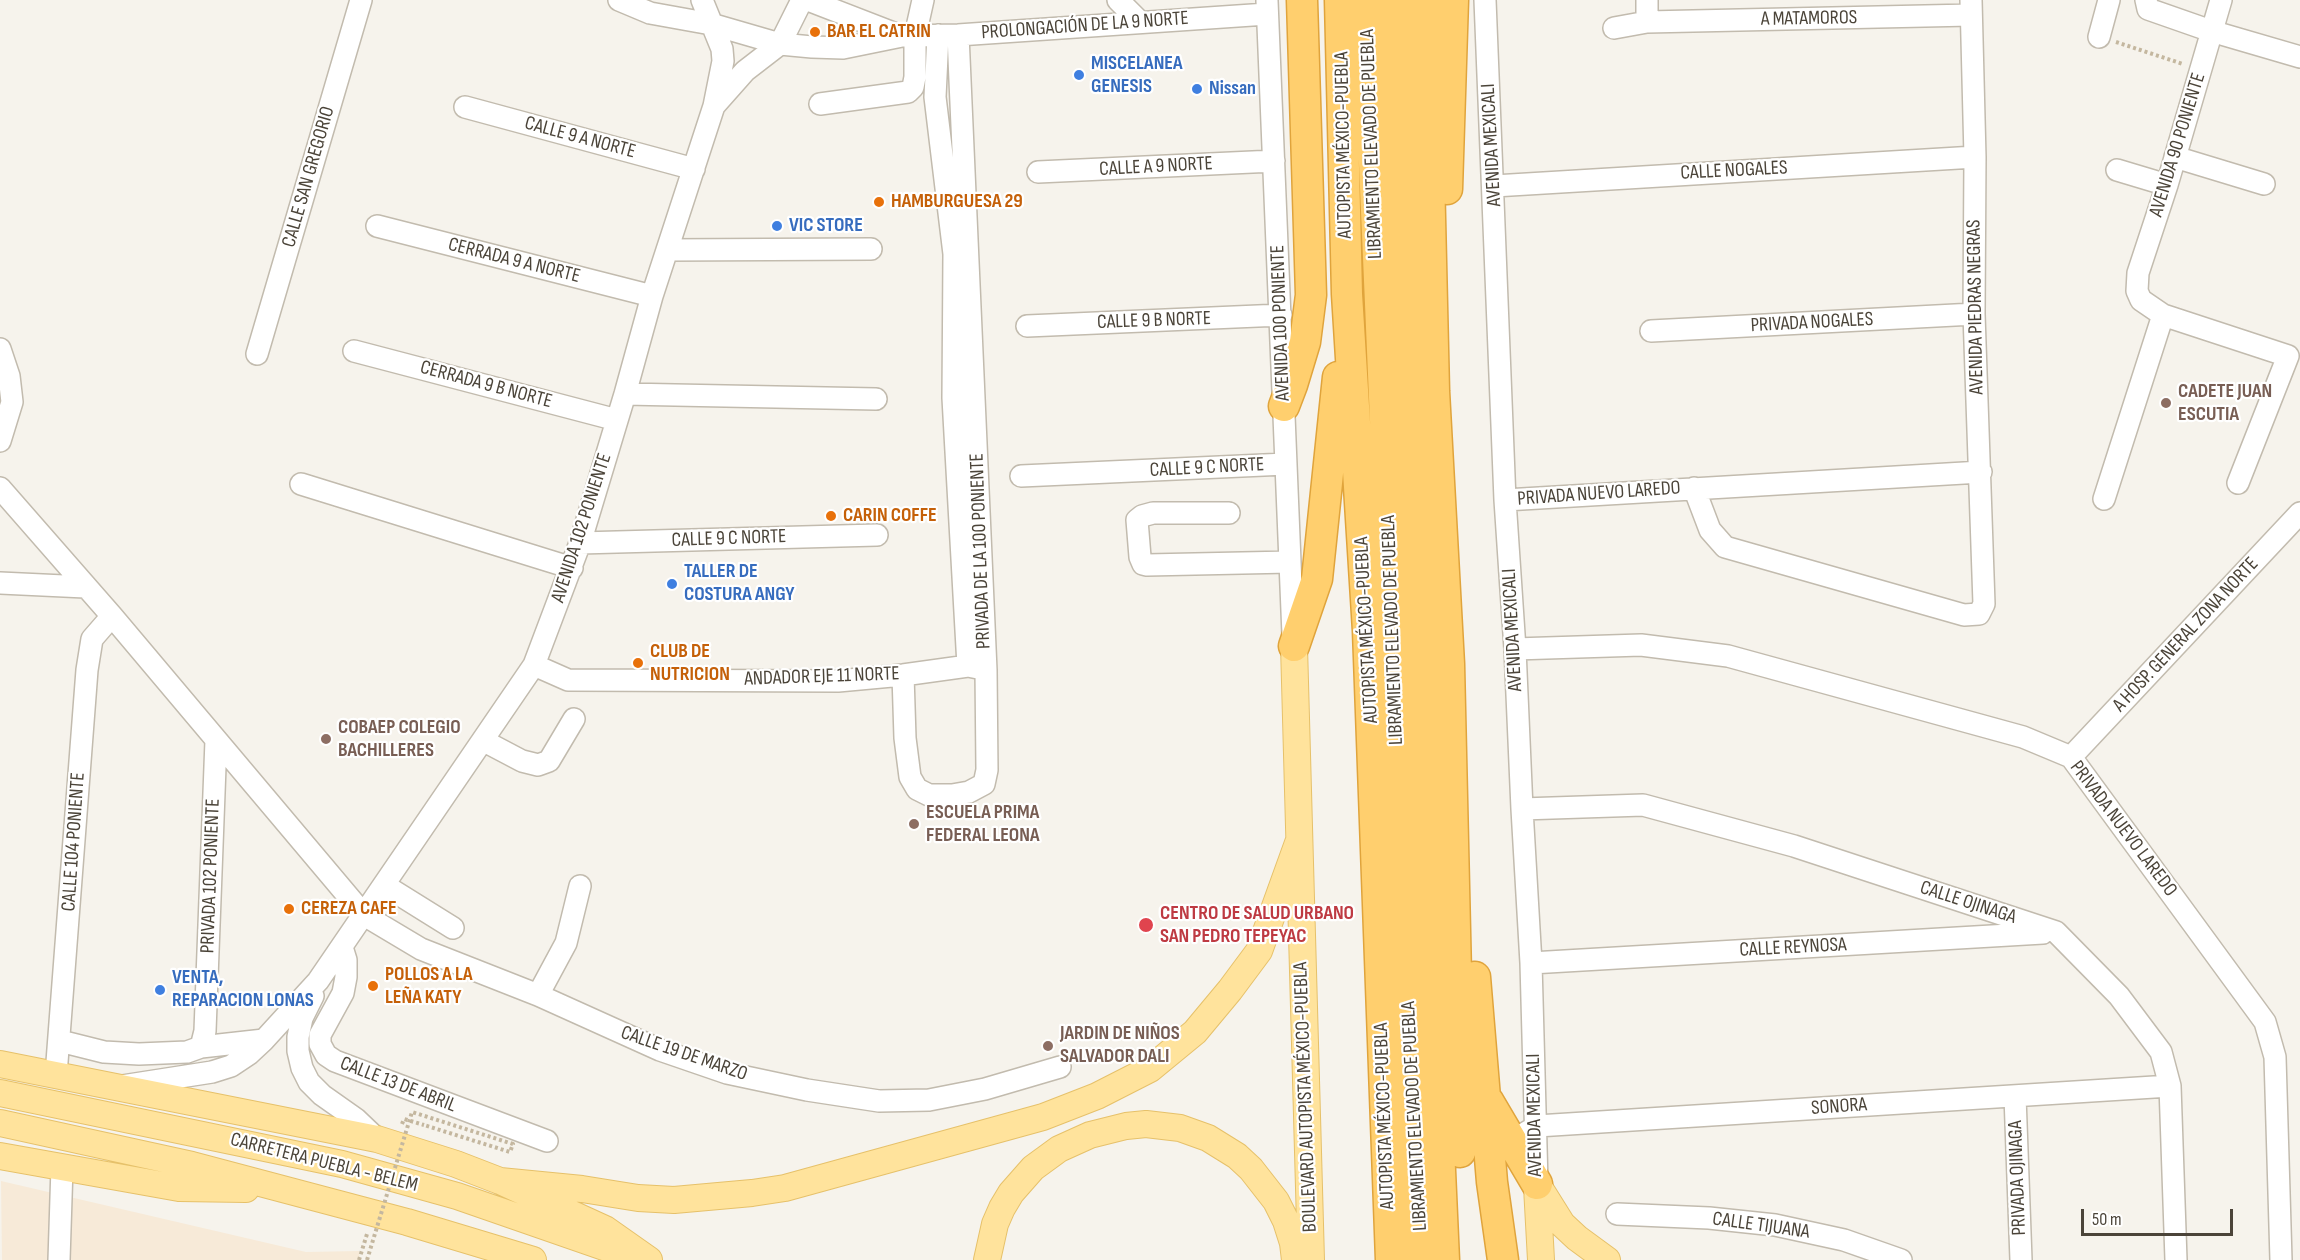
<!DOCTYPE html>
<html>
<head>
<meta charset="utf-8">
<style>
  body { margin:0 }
  #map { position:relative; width:2300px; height:1260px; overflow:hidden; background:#f6f3ec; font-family:"Sofia Sans Condensed",sans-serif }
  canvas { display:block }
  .scale { position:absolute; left:2081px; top:1209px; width:152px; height:27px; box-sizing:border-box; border:3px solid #4b4439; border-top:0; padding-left:8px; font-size:18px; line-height:21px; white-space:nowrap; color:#4b4439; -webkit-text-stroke:4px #fff; paint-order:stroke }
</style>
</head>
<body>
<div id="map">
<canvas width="2300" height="1260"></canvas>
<div class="scale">50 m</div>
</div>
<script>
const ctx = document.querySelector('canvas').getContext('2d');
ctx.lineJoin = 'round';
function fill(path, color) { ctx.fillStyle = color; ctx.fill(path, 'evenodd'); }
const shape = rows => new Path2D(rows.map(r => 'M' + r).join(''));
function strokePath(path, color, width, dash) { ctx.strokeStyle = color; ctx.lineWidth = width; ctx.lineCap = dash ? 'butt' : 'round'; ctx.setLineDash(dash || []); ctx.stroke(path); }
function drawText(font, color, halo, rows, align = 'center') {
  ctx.font = font + ' "Sofia Sans Condensed",sans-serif'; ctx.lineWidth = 4.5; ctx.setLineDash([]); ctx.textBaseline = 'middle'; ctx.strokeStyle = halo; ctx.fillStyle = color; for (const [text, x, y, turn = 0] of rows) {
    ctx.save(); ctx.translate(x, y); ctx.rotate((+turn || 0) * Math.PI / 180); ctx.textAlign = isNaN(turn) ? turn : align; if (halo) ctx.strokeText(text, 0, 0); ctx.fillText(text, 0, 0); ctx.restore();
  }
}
fill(shape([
  [1,1181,306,1252,359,1251,360,1260,2,1260]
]), '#f7ead8');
const minor = shape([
  [619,0,650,13,711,24,780,44,812,47,843,48,902,36,958,35,1267,14],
  [808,0,901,36],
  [1118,0,1139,21],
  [1485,0,1505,500,1515,649,1522,809,1531,963,1537,1183],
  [1647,0,1647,22],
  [2146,0,2148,9,2211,31,2300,57],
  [2221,0,2167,185,2138,273,2137,291,2141,300,2163,315,2288,356],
  [1267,1,1293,635],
  [1614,28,1647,22,1971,15],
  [938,35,935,97,954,254,953,398,968,666],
  [2099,37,2109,0],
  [820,104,908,92,913,87,915,77,915,36,923,0],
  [714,106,745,71,780,44,802,0],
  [465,107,694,169],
  [2175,157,2264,184],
  [2117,170,2167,185],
  [1038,172,1274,161],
  [1494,186,1975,157],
  [377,226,652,296],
  [667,250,871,249],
  [1027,326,1281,315],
  [1651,331,1974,314],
  [0,349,9,376,12,402,0,441],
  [354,351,617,420],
  [257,354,361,0],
  [625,394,876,399],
  [1021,476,1286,464],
  [2238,483,2288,356],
  [301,484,572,568],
  [0,488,112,616,364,915,421,949,538,995,660,1050,727,1073,807,1090,879,1101,929,1100,985,1089,1060,1067],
  [1694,488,1710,530,1725,547,1964,615,1979,614,1984,604,1974,314,1975,157,1971,0],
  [2104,499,2163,315],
  [1505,500,1981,472],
  [1229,513,1153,513,1142,516,1137,520,1140,557,1143,564,1147,565,1290,562],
  [580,543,877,535],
  [0,583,85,587],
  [1515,649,1641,645,1728,656,2023,737,2071,757,2265,1022,2275,1057,2281,1260],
  [534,665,568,680,838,681,903,675,968,666,983,669],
  [903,675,905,738,910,777,917,789,929,795,952,795,969,792,984,784,987,770,986,670,958,35],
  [484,741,522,761,538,765,549,761,574,719],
  [2071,757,2300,513],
  [1522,809,1643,805,1794,846,2056,932,2119,996,2161,1052,2170,1086,2176,1260],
  [384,885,453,928],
  [342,947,346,960,346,977,343,993,320,1035,320,1044,326,1055,335,1061,547,1141],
  [1531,963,2043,933],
  [538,995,566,943,580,886],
  [313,996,302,1018,298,1037,298,1051,302,1068,309,1082,322,1095,356,1119,377,1139],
  [60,1041,104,1052,139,1054,187,1052,201,1047,264,1040],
  [201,1047,205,1031,216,740],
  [56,1075,87,670,92,639,112,616],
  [122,1086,212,1072,231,1066,249,1054,264,1040,318,981,534,665,580,543,625,394,652,296,714,106,723,61,722,49,702,0],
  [2015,1096,2021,1260],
  [1525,1133,1537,1126,2170,1086],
  [1617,1214,1709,1218,1775,1225,1844,1240,1901,1260],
  [59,1260,62,1167]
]);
const major = shape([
  [1294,646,1311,1260],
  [0,1064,377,1139,456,1164,500,1181,605,1229,649,1260],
  [0,1093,342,1164,457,1196,630,1256],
  [0,1123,192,1165,407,1222,533,1260],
  [0,1156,179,1188,246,1189],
  [500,1181,582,1189,638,1198,674,1200,752,1193,785,1188,1043,1117,1097,1096,1150,1069,1195,1032,1230,990,1259,951,1298,843],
  [1537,1184,1562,1224,1577,1238,1607,1260],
  [1537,1187,1541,1260],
  [987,1260,995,1224,1002,1208,1011,1193,1033,1168,1059,1149,1090,1135,1126,1126,1146,1124,1180,1128,1208,1138,1237,1156,1251,1169,1276,1201,1286,1221,1293,1243,1295,1260]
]);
const highway = shape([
  [1340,0,1347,294,1368,631,1391,1260],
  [1367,0,1421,1260],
  [1395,0,1426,856,1444,1260],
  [1425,0,1434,391,1449,664,1460,1152],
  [1447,189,1453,0],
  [1284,406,1292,385,1305,342,1311,295,1302,0],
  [1294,646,1317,579,1338,377],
  [1475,977,1492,1182,1503,1260],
  [1488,1101,1537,1184]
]);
strokePath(minor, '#c2bbae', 24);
strokePath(major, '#e6c16a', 28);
strokePath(highway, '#e0a43c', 33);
strokePath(shape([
  [2116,42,2183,64],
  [402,1124,404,1119,424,1125],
  [359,1260,367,1234]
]), '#c4b79f', 4, [3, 3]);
strokePath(minor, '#fff', 21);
strokePath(major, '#ffe39c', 26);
strokePath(highway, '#ffcf6e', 30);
strokePath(shape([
  [367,1260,412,1112,513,1144,510,1152,424,1125]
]), '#c4b79f', 4, [3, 3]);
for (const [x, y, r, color] of [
  [815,32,6,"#e8710a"],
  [1079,75,6,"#3f7fe0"],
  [1197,89,6,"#3f7fe0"],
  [879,202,6,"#e8710a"],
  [777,226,6,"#3f7fe0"],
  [2166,403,6,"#8d6e63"],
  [831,516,6,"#e8710a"],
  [672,584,6,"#3f7fe0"],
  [638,663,6,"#e8710a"],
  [326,739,6,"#8d6e63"],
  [914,824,6,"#8d6e63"],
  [289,909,6,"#e8710a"],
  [1146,925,8,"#e0444e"],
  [373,986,6,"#e8710a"],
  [160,990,6,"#3f7fe0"],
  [1048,1046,6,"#8d6e63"]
]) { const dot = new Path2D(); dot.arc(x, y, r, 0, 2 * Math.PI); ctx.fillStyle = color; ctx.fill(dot); strokePath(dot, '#fff', 2); }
drawText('20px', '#4b4439', '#fff', [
  ["A MATAMOROS",1809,19,-1],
  ["PROLONGACIÓN DE LA 9 NORTE",1085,26,-4],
  ["CALLE 9 A NORTE",580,138,15],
  ["LIBRAMIENTO ELEVADO DE PUEBLA",1372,144,-92],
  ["AUTOPISTA MÉXICO-PUEBLA",1344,145,-91],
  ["AVENIDA MEXICALI",1492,145,-93],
  ["AVENIDA 90 PONIENTE",2178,145,-73],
  ["CALLE A 9 NORTE",1156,167,-3],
  ["CALLE NOGALES",1734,171,-3],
  ["CALLE SAN GREGORIO",309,177,-74],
  ["CERRADA 9 A NORTE",514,261,14],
  ["AVENIDA PIEDRAS NEGRAS",1976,307,-91],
  ["CALLE 9 B NORTE",1154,321,-2],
  ["AVENIDA 100 PONIENTE",1281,323,-92],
  ["PRIVADA NOGALES",1812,323,-3],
  ["CERRADA 9 B NORTE",486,385,15],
  ["CALLE 9 C NORTE",1207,468,-3],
  ["PRIVADA NUEVO LAREDO",1599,494,-4],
  ["AVENIDA 102 PONIENTE",582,528,-72],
  ["CALLE 9 C NORTE",729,539,-2],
  ["PRIVADA DE LA 100 PONIENTE",981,551,-92],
  ["AUTOPISTA MÉXICO-PUEBLA",1367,630,-93],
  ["LIBRAMIENTO ELEVADO DE PUEBLA",1393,630,-92],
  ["AVENIDA MEXICALI",1513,630,-93],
  ["A HOSP. GENERAL ZONA NORTE",2186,635,-47],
  ["ANDADOR EJE 11 NORTE",822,677,-2],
  ["PRIVADA NUEVO LAREDO",2123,829,53],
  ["CALLE 104 PONIENTE",74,842,-86],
  ["PRIVADA 102 PONIENTE",211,876,-88],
  ["CALLE OJINAGA",1968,903,18],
  ["CALLE REYNOSA",1793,948,-3],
  ["CALLE 19 DE MARZO",684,1054,19],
  ["CALLE 13 DE ABRIL",398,1085,21],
  ["BOULEVARD AUTOPISTA MÉXICO-PUEBLA",1306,1097,-92],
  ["SONORA",1839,1107,-4],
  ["AVENIDA MEXICALI",1535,1115,-91],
  ["AUTOPISTA MÉXICO-PUEBLA",1385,1116,-92],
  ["LIBRAMIENTO ELEVADO DE PUEBLA",1415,1116,-93],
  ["CARRETERA PUEBLA - BELEM",324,1163,14],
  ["PRIVADA OJINAGA",2018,1178,-92],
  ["CALLE TIJUANA",1761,1226,8]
]);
drawText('bold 20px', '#c56008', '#fff', [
  ["BAR EL CATRIN",827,32],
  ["HAMBURGUESA 29",891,202],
  ["CARIN COFFE",843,516],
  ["CLUB DE",650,652],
  ["NUTRICION",650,675],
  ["CEREZA CAFE",301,909],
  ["POLLOS A LA",385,975],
  ["LEÑA KATY",385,998]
], 'left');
drawText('bold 20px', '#366cbe', '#fff', [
  ["MISCELANEA",1091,64],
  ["GENESIS",1091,87],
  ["Nissan",1209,89],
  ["VIC STORE",789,226],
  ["TALLER DE",684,572],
  ["COSTURA ANGY",684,595],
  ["VENTA,",172,978],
  ["REPARACION LONAS",172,1001]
], 'left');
drawText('bold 20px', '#785e54', '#fff', [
  ["CADETE JUAN",2178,392],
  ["ESCUTIA",2178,415],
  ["COBAEP COLEGIO",338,728],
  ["BACHILLERES",338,751],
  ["ESCUELA PRIMA",926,813],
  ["FEDERAL LEONA",926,836],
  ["JARDIN DE NIÑOS",1060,1034],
  ["SALVADOR DALI",1060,1057]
], 'left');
drawText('bold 20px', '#be3a42', '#fff', [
  ["CENTRO DE SALUD URBANO",1160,914],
  ["SAN PEDRO TEPEYAC",1160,937]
], 'left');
</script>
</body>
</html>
